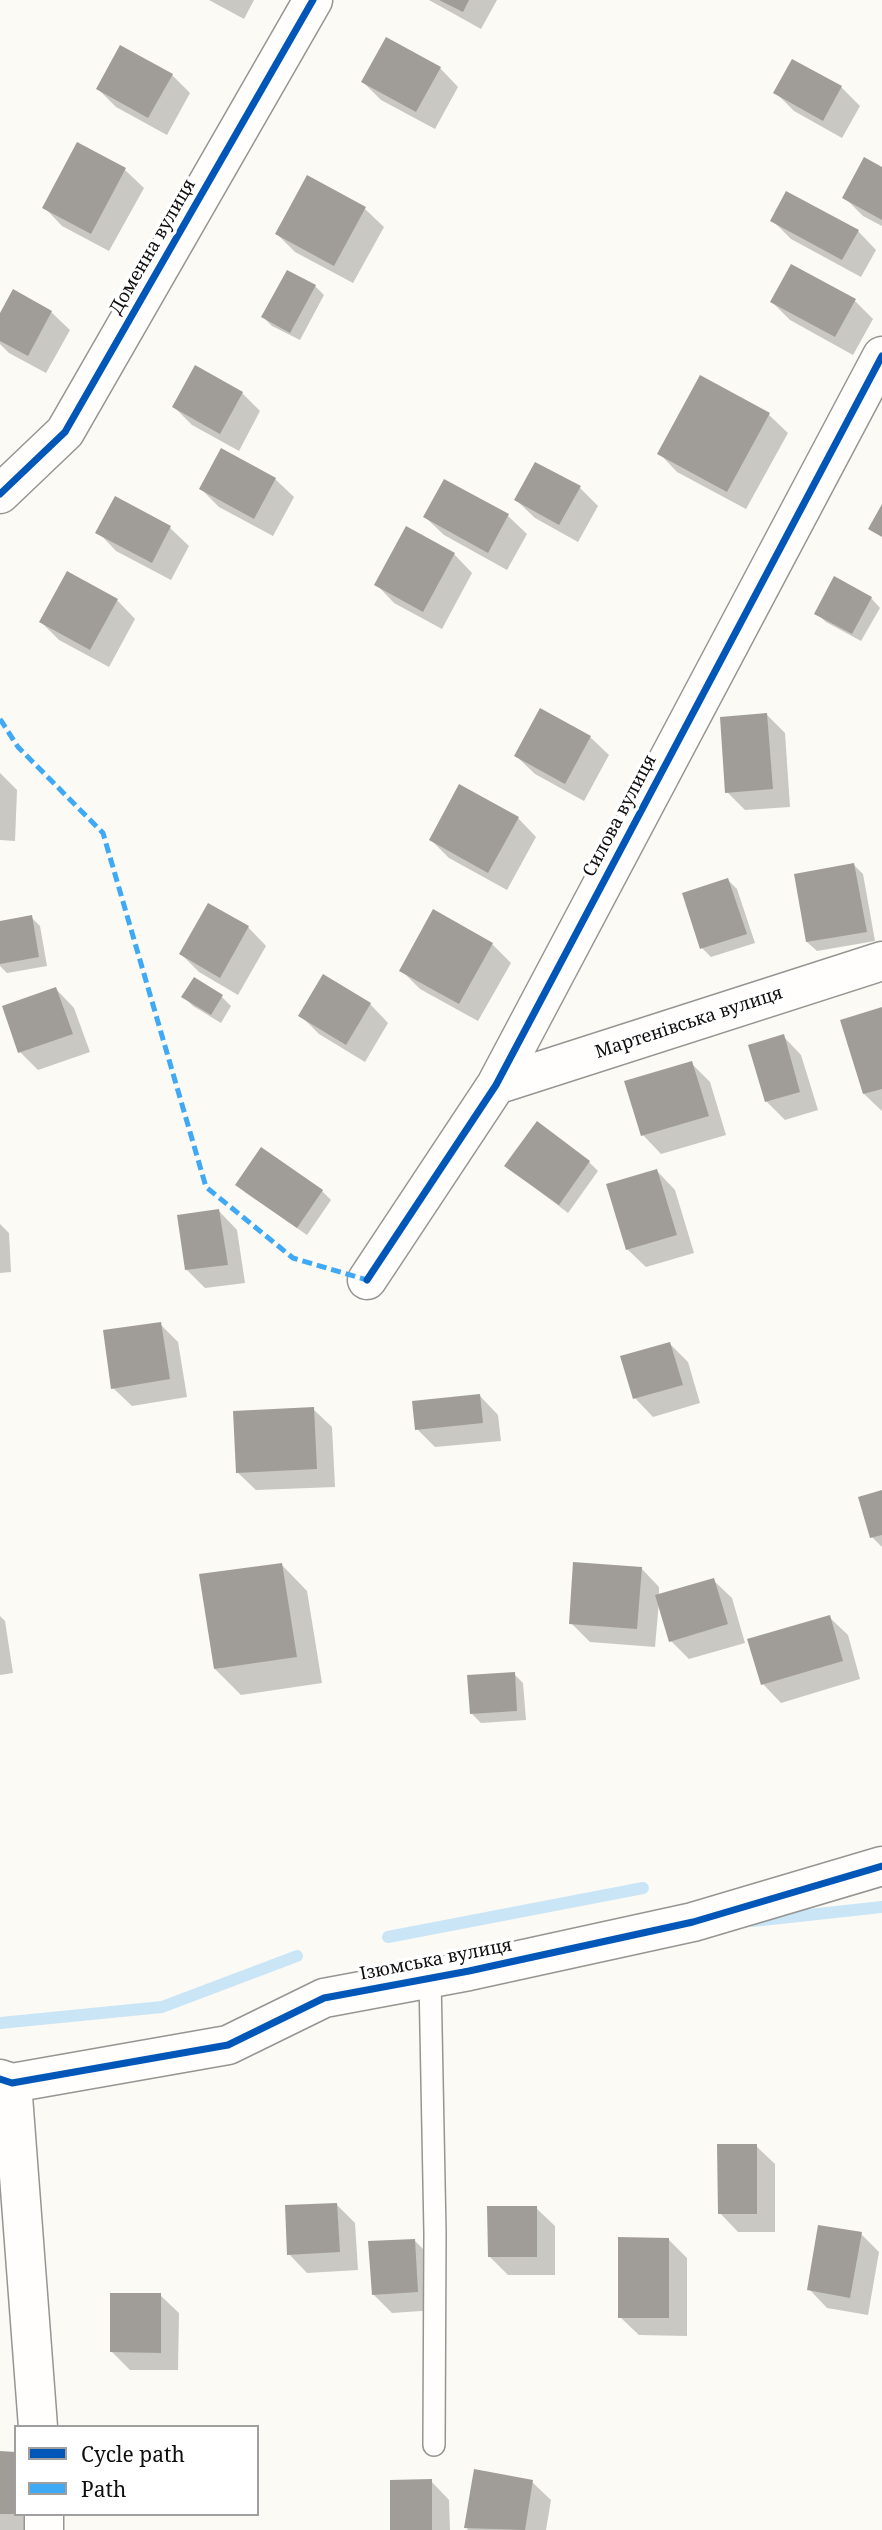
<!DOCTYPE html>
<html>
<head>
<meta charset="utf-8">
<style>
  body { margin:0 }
  #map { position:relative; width:882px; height:2530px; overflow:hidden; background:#fcfaf4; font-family:"Noto Serif",serif }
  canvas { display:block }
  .legend { position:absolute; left:14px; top:2425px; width:245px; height:91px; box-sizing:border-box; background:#fff; border:2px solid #9f9f9f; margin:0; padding:9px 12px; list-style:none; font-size:21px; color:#0f0f0f }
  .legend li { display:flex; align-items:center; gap:14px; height:35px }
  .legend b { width:35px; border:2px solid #9f9f9f }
</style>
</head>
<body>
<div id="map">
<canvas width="882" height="2530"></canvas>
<ul class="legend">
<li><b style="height:9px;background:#0057b8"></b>Cycle path</li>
<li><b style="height:9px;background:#3fa9f5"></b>Path</li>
</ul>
</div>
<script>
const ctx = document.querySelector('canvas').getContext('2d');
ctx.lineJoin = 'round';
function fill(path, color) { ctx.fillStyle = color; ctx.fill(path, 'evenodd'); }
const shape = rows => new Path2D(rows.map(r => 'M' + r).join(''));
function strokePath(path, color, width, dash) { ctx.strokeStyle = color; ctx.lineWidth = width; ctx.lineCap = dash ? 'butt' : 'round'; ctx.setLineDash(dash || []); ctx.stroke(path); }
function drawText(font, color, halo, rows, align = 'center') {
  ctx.font = font + ' "Noto Serif",serif'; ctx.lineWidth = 7; ctx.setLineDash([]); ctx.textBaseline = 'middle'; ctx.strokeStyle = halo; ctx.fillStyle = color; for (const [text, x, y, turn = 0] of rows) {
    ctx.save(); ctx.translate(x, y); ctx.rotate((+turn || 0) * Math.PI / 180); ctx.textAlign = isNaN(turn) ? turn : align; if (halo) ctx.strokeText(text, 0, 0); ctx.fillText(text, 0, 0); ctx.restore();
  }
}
fill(shape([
  [209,0,254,0,244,19],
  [429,0,497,0,481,29],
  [440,68,458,87,435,129,381,100,363,82],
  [172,75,190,93,167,135,116,107,98,89],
  [841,87,860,106,842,138,794,111,776,93],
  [78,144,125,170,144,188,109,251,62,226,44,207],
  [882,169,882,226,863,216,844,197],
  [365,209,384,227,353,283,295,252,277,234],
  [772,220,858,231,876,250,861,277,791,239],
  [315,286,324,295,300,340,272,326,263,317],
  [854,300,873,319,853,355,790,320,772,302],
  [51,312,70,330,46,373,9,353,0,344,0,317],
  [701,378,769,415,788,433,746,509,677,472,659,453],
  [242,393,260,411,239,451,192,425,174,407],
  [275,479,294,497,273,536,219,507,201,489],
  [445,481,508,516,527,534,507,570,444,535,425,517],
  [580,488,598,506,578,542,535,518,516,500],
  [116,498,170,528,189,546,171,580,116,551,98,532],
  [454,554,472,573,442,629,394,603,376,584],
  [871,598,880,608,861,641,826,622,816,613],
  [117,600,135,619,109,667,59,640,41,622],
  [767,715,785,733,790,807,745,810,727,792],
  [590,737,609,755,584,801,535,774,516,756],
  [0,773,17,790,15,841,0,840],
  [518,818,536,837,507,890,449,858,431,840],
  [854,865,863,874,875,941,817,951,807,942],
  [728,880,737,889,755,943,711,957,702,948],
  [31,917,40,926,47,966,7,973,0,966,0,923],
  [248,927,266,946,238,995,199,972,181,954],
  [492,944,511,963,478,1021,420,989,401,970],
  [194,980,222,997,231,1006,221,1023,193,1006,184,997],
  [56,989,74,1008,90,1052,38,1070,20,1052],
  [370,1004,388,1023,365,1062,319,1034,301,1016],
  [882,1009,882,1111,864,1094],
  [783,1036,801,1055,818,1110,785,1120,766,1101],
  [691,1063,710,1082,726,1135,661,1154,643,1135],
  [589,1162,598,1171,568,1213,506,1166],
  [657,1171,675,1190,694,1253,646,1267,627,1249],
  [237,1184,322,1191,331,1200,307,1235,246,1193],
  [219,1211,237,1230,245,1283,205,1288,186,1269],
  [0,1224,9,1233,11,1272,0,1273],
  [160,1324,178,1342,187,1397,132,1406,113,1388],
  [670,1344,688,1362,700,1403,653,1417,635,1398],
  [480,1396,498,1415,501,1441,435,1447,417,1429],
  [313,1409,332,1427,335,1487,256,1490,237,1472],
  [882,1492,882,1547,872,1537],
  [281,1564,307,1591,322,1683,241,1695,215,1669],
  [641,1568,659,1587,659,1596,713,1580,732,1598,745,1643,689,1659,671,1641,659,1601,655,1647,590,1642,571,1623],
  [0,1616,5,1621,13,1673,0,1675],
  [829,1617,848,1635,860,1679,781,1703,763,1684],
  [514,1674,523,1683,526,1720,481,1723,472,1714],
  [756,2146,775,2164,775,2232,738,2232,720,2213],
  [337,2205,355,2223,358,2270,307,2273,289,2254],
  [536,2208,555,2226,555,2275,508,2275,489,2256],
  [861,2234,879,2252,868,2315,827,2308,809,2289],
  [668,2239,687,2258,687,2336,639,2335,620,2317],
  [414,2240,433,2259,436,2310,392,2313,373,2294],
  [160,2295,179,2313,178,2370,130,2370,111,2351],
  [0,2453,16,2454,16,2514,33,2514,32,2530,0,2530],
  [431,2481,449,2500,450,2530,391,2530],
  [532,2482,551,2500,546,2530,468,2530,466,2527]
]), '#0003');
strokePath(shape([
  [753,1921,882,1907],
  [388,1937,643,1888],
  [0,2023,162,2007,297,1956]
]), '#cae6f6', 12);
fill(shape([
  [439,0,469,0,463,12],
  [386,37,441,67,416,112,361,82],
  [120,45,173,74,148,118,96,89],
  [792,59,842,86,823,121,773,93],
  [77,142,126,168,91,234,42,208],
  [864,157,882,167,882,220,842,198],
  [307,175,366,207,334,266,275,234],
  [786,191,859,230,842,260,770,221],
  [791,264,856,299,835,337,770,302],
  [287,270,316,285,290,333,261,317],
  [13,289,52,311,28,356,0,341,0,313],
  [195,365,243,392,220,434,172,407],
  [700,375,770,413,727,492,657,454],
  [221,448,276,478,254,519,199,489],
  [535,462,581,486,559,525,514,500],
  [444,479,509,514,488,553,423,517],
  [115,496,171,526,152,563,95,533],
  [882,504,882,537,868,529],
  [406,526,455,553,423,612,374,585],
  [67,571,118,599,90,650,39,622],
  [834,576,872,597,852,634,814,614],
  [540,708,591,736,565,784,514,756],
  [767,713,773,789,725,793,720,717],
  [459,784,519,817,488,873,429,840],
  [854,863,867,932,806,942,794,874],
  [728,878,747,934,700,949,682,893],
  [208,903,249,926,220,978,179,954],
  [433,909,493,943,459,1004,399,971],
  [32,915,39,957,0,964,0,921],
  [323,974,371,1003,346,1045,298,1016],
  [194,977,223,995,211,1015,181,997],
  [56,987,73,1034,18,1053,2,1006],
  [882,1007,882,1089,863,1094,840,1020],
  [784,1034,800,1092,765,1102,748,1045],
  [692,1061,709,1116,641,1136,624,1081],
  [537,1121,590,1161,559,1205,504,1166],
  [261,1147,323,1190,297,1228,235,1185],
  [657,1169,677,1235,626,1250,606,1184],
  [219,1209,228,1265,185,1270,177,1215],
  [161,1322,170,1379,111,1389,103,1330],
  [670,1342,683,1385,633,1399,620,1356],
  [480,1394,483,1423,415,1430,412,1401],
  [314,1407,317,1469,236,1473,233,1411],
  [882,1490,882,1535,870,1538,858,1497],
  [573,1562,642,1567,637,1629,569,1624],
  [282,1563,297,1657,214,1669,199,1574],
  [714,1578,728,1624,669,1642,655,1595],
  [830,1615,843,1661,761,1685,747,1639],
  [515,1672,517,1711,470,1714,467,1675],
  [717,2144,757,2144,757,2214,718,2214],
  [337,2203,340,2252,287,2255,285,2205],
  [487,2206,537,2206,537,2257,488,2257],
  [818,2225,862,2232,850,2298,807,2290],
  [618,2237,669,2238,669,2318,618,2318],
  [415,2239,418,2292,372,2295,368,2241],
  [110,2293,161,2293,161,2353,110,2352],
  [0,2451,16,2452,15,2514,0,2514],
  [474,2469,533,2480,525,2530,464,2528],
  [432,2479,432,2530,390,2530,390,2480]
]), '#a09d99');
const lane = shape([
  [430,1978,435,2233,434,2445]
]);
const street = shape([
  [0,494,65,432,313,0],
  [496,1085,882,961],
  [367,1280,496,1085,882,356],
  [0,2079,12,2083,228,2045,324,1998,469,1971,693,1922,882,1866],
  [12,2083,38,2427],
  [44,2514,44,2530]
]);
strokePath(lane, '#969592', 24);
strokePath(street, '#969592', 41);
strokePath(lane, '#fffefd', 21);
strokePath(street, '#fffefd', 38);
strokePath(shape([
  [0,719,18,747,103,833,206,1187,293,1258,367,1280]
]), '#3fa9f5', 5, [10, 5]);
strokePath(shape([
  [0,494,65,432,313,0],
  [367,1280,496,1085,882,356],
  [0,2079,12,2083,228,2045,324,1998,469,1971,693,1922,882,1866]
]), '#0057b8', 7);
drawText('18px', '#0f0f0f', '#fff', [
  ["Доменна вулиця",153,247,-60],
  ["Силова вулиця",620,816,-62],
  ["Мартенівська вулиця",689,1023,-18],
  ["Ізюмська вулиця",436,1960,-11]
]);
</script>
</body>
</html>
